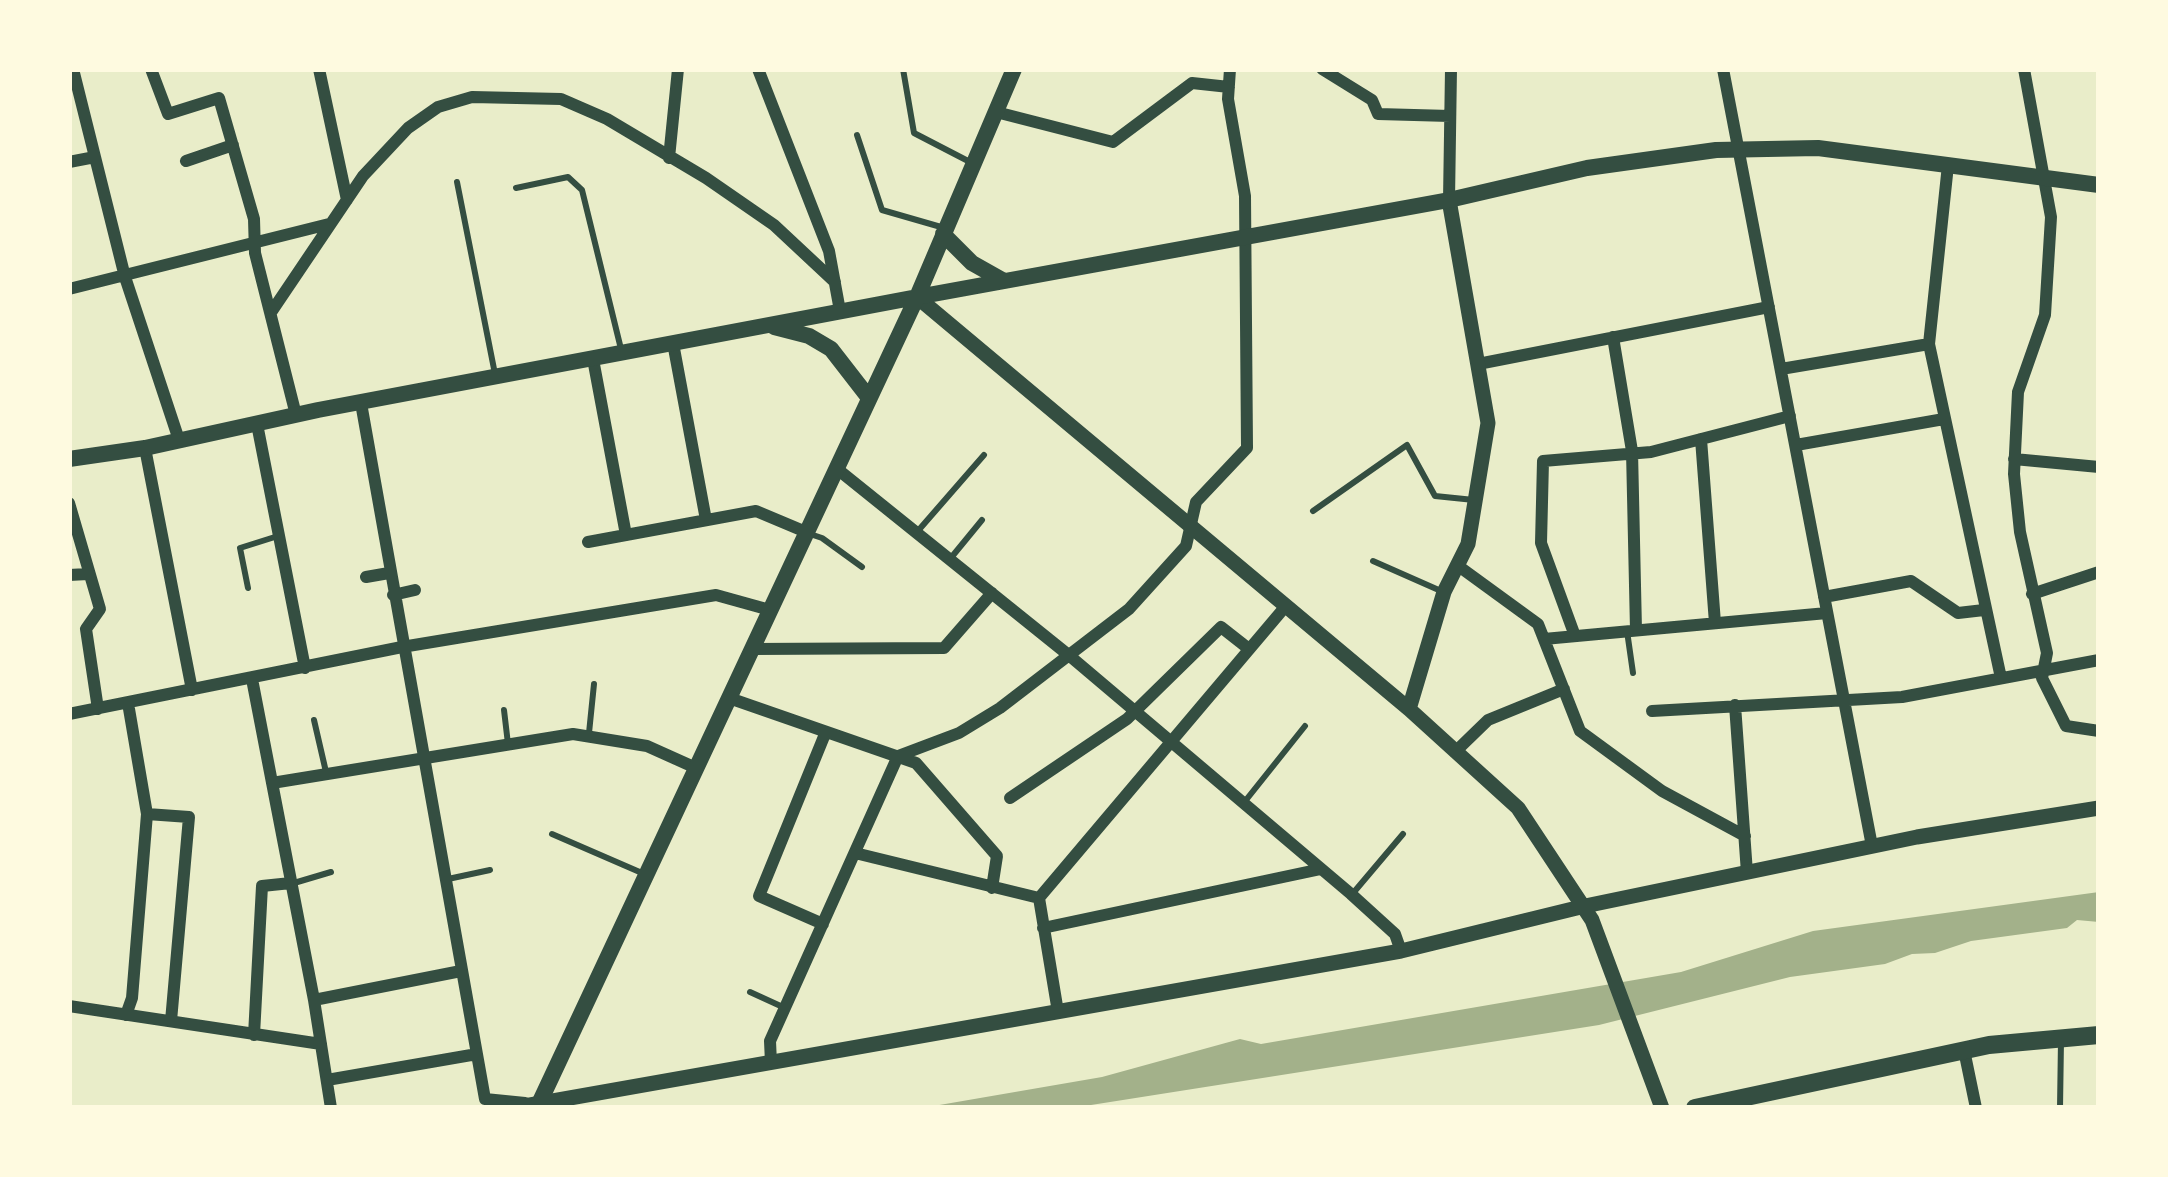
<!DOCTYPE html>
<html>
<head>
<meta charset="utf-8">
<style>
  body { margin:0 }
  #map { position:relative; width:2168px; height:1177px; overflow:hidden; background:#e9edc9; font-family:"Times New Roman",serif }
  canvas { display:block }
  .frame { position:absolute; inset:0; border:72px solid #fefae0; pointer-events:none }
</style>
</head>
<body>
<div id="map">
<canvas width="2168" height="1177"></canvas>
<div class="frame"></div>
</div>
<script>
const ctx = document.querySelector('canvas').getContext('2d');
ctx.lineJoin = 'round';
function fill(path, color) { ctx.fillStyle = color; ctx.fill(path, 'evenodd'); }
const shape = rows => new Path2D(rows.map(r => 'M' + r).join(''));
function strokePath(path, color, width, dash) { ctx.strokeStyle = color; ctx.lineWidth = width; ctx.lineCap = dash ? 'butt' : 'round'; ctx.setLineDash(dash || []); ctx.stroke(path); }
fill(shape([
  [2099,892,2099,922,2077,920,2067,928,1971,941,1935,953,1912,954,1885,964,1790,977,1599,1025,1072,1108,922,1108,1102,1077,1240,1039,1261,1044,1681,972,1813,931]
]), '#a3b18a');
strokePath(shape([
  [903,69,914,133,970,162],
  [857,135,882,210,941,227],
  [457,182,495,374],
  [516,188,568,177,582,190,621,349],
  [1313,511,1407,445,1435,496,1474,500],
  [917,532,984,455],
  [810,534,822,538,862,567],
  [950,559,982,520],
  [1373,561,1441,591],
  [248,588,240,548,278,536],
  [1627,631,1633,673],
  [504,710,508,744],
  [314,720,326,772],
  [589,733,594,684],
  [1246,800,1305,726],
  [552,834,642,873],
  [448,879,490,870],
  [294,883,331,872],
  [1354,892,1403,834],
  [750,992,785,1008],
  [178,1108,197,1108],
  [2060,1108,2061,1040]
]), '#344e41', 6);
strokePath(shape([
  [73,69,125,277,179,440],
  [151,69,168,114,219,98,254,219,255,253,296,415],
  [319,69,347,200],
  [758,69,829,251,840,311],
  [1322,69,1372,100,1378,114,1450,116],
  [1723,69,1872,846],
  [2024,69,2051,217,2045,315,2018,392,2014,474,2020,532,2047,653,2042,678,2066,726,2099,731],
  [996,112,1113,142,1192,83,1229,87],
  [669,158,678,69],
  [186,161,233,145],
  [69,162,95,157],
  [1948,165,1929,344,2001,678],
  [1449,200,1451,69],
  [69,289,329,224],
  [272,311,363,176,408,128,438,107,472,97,561,99,607,119,706,178,774,225,835,282],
  [1613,337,1632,451,1636,630],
  [673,343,706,520],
  [593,359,626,535],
  [1478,364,1769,307],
  [1781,369,1929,344],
  [361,403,485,1099,525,1103],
  [257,424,305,668],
  [1701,439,1715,623],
  [1796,445,1944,419],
  [145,448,192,690],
  [2014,459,2099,467],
  [836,468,1071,657,1351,894,1395,934,1401,951],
  [69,503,100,609,86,629,98,709],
  [588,542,756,511,806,532],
  [1457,565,1538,624,1580,731,1662,791,1745,836],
  [69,575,88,574],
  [366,577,389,573],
  [2032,594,2099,572],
  [393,595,415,590],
  [1824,597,1911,581,1958,613,1984,610],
  [1575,636,1541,543,1543,461,1651,452,1790,416],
  [1544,639,1827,613],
  [752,649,944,648,992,593],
  [252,679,314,1000,331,1108],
  [729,698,916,763,997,856,992,888],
  [1735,705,1747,873],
  [1652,711,1902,697,2099,660],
  [69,714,402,647,716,595,770,610],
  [1455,752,1488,720,1564,689],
  [898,756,959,733,1000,708,1129,609,1186,546,1196,502,1247,448,1245,196,1228,99,1230,69],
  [272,783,573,734,647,746,696,768],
  [1010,798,1127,719,1221,627,1249,649],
  [147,814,189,817,171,1021],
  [855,853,1039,898],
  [1039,898,1285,607],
  [1039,898,1058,1012],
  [823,924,759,896,825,734],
  [1043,928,1321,869],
  [314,1000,461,971],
  [69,1006,321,1044],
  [126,1015,132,998,147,814,128,703],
  [254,1035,262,886,291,883],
  [1964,1050,1976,1108],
  [771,1063,770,1041,898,756],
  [327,1080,477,1054]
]), '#344e41', 12);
strokePath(shape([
  [917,297,1409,709,1518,808,1592,920,1662,1108],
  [1409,709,1444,592,1468,544,1488,423,1449,200],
  [513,1108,1401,951,1585,906,1917,837,2099,808]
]), '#344e41', 15);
strokePath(shape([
  [943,234,972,263,1004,281],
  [774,327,809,336,831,349,869,398],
  [69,459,145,448,318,410,917,297,1449,200,1587,168,1716,150,1818,148,2099,185],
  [537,1108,917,297,1014,69]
]), '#344e41', 16);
strokePath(shape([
  [1695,1108,1989,1045,2099,1035]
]), '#344e41', 18);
</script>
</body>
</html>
